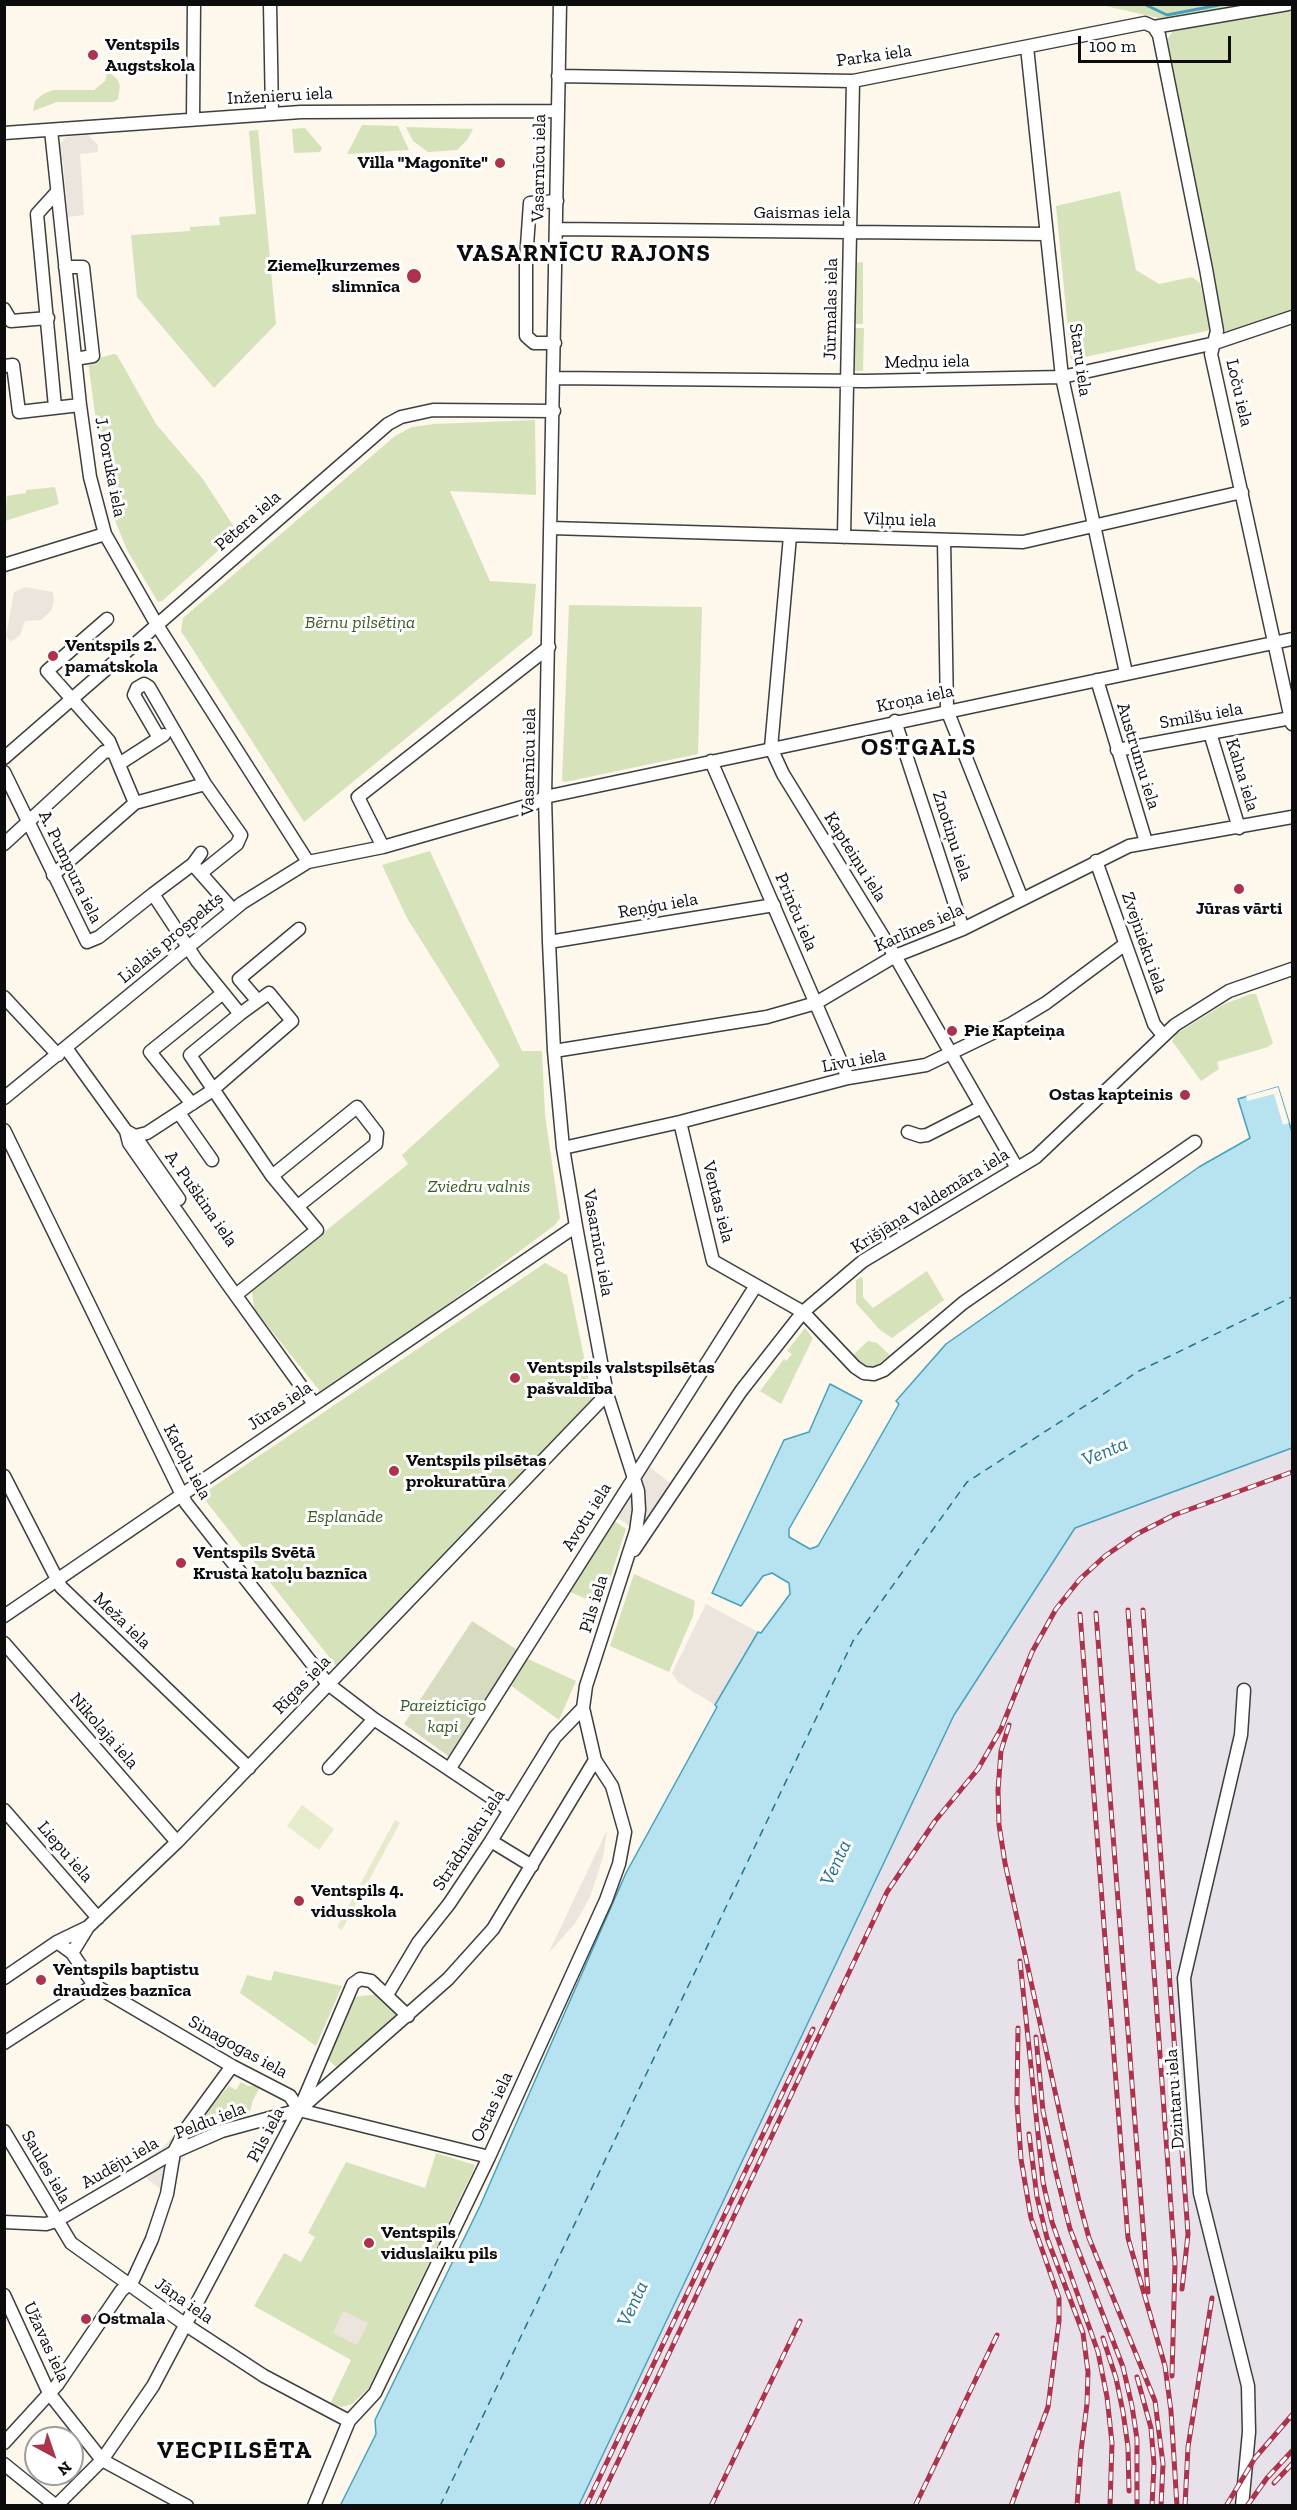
<!DOCTYPE html>
<html>
<head>
<meta charset="utf-8">
<style>
  body { margin:0 }
  #map { position:relative; width:1297px; height:2510px; overflow:hidden; background:#fdf7ec; font-family:"Zilla Slab",serif }
  canvas { display:block }
  .frame { position:absolute; inset:0; border:6px solid #0c0c0c; pointer-events:none }
  .north { position:absolute; left:24px; top:2426px; width:60px; height:60px; box-sizing:border-box; background:#fff; border:2px solid #9e9e9e; border-radius:50%; rotate:140deg; font-size:16px; font-weight:700; line-height:24px; text-align:center; color:#0c0c0c }
  .north::after { content:''; display:block; margin:auto; width:21px; height:27px; background:#ac334c; clip-path:polygon(50% 0,100% 100%,50% 72%,0 100%) }
  .scale { position:absolute; left:1078px; top:36px; width:153px; height:27px; box-sizing:border-box; border:3px solid #0c0c0c; border-top:0; padding-left:8px; font-size:18px; line-height:21px; white-space:nowrap; color:#0c0c0c; -webkit-text-stroke:4px #fff; paint-order:stroke }
</style>
</head>
<body>
<div id="map">
<canvas width="1297" height="2510"></canvas>
<div class="frame"></div>
<div class="north">N</div>
<div class="scale">100 m</div>
</div>
<script>
const ctx = document.querySelector('canvas').getContext('2d');
ctx.lineJoin = 'round';
function fill(path, color) { ctx.fillStyle = color; ctx.fill(path, 'evenodd'); }
const shape = rows => new Path2D(rows.map(r => 'M' + r).join(''));
function strokePath(path, color, width, dash) { ctx.strokeStyle = color; ctx.lineWidth = width; ctx.lineCap = dash ? 'butt' : 'round'; ctx.setLineDash(dash || []); ctx.stroke(path); }
function drawText(font, color, halo, rows, align = 'center') {
  ctx.font = font + ' "Zilla Slab",serif'; ctx.lineWidth = 6; ctx.setLineDash([]); ctx.textBaseline = 'middle'; ctx.strokeStyle = halo; ctx.fillStyle = color; for (const [text, x, y, turn = 0] of rows) {
    ctx.save(); ctx.translate(x, y); ctx.rotate((+turn || 0) * Math.PI / 180); ctx.textAlign = isNaN(turn) ? turn : align; if (halo) ctx.strokeText(text, 0, 0); ctx.fillText(text, 0, 0); ctx.restore();
  }
}
fill(shape([
  [1292,1448,1292,2505,579,2506,954,1715,1075,1528]
]), '#e7e1ea');
fill(shape([
  [1101,5,1286,5,1172,21],
  [1292,9,1292,312,1230,333,1221,327,1166,41,1173,31],
  [108,71,117,79,120,86,118,99,113,102,57,102,33,111,35,101,43,94,53,90,94,90,105,81],
  [362,125,398,126,409,150,347,154],
  [406,127,473,129,467,140,457,150,428,152,413,141],
  [305,128,322,148,320,152,294,153,292,129],
  [258,130,276,324,214,388,137,297,131,235,190,231,190,227,220,225,219,217,256,214,249,131],
  [1120,191,1136,270,1159,284,1192,277,1200,283,1211,330,1071,360,1056,206],
  [863,262,863,324,853,324,853,263],
  [853,328,864,328,863,371,852,371],
  [114,354,117,355,156,424,202,478,238,533,162,601,158,602,127,550,114,518,102,466,88,361],
  [535,420,536,495,450,491,490,581,536,584,532,635,304,822,181,631,183,618,395,436,412,427,434,424],
  [55,487,59,504,5,521,7,496,26,493,26,490],
  [569,605,702,607,698,754,565,782,562,781],
  [430,851,522,1051,542,1051,545,1115,560,1218,555,1225,375,1358,318,1394,319,1390,254,1309,252,1291,408,1164,402,1155,500,1066,407,918,382,865],
  [1251,994,1256,994,1273,1043,1268,1047,1217,1062,1219,1069,1201,1081,1172,1041,1176,1034,1224,1004],
  [545,1263,567,1275,593,1400,337,1667,201,1495],
  [927,1271,944,1300,892,1338,880,1330,856,1303,856,1280,861,1277,863,1279,863,1297,873,1308],
  [805,1328,813,1338,781,1404,760,1391,784,1359,786,1361,792,1354,787,1351],
  [868,1341,877,1343,890,1355,873,1368,866,1367,852,1356],
  [610,1518,626,1529,601,1606,566,1590],
  [634,1574,695,1601,693,1616,669,1672,610,1646],
  [526,1658,576,1681,559,1720,510,1685],
  [274,1971,342,1986,316,2046,240,1993,247,1975,271,1981],
  [379,1994,397,2016,339,2070,327,2058,354,1997],
  [241,2082,248,2086,261,2085,253,2100,249,2115,194,2134,191,2127,229,2086,236,2090],
  [436,2153,475,2165,473,2171,369,2388,352,2404,342,2407,330,2404,351,2360,254,2306,284,2253,301,2262,315,2237,308,2233,346,2162,425,2188]
]), '#d6e3ba');
fill(shape([
  [472,1621,519,1651,451,1758,404,1724]
]), '#d7dcc0');
fill(shape([
  [302,1805,334,1829,319,1850,287,1826],
  [395,1820,400,1823,342,1930,337,1927]
]), '#e6eccb');
fill(shape([
  [87,134,98,145,98,152,80,154,84,215,68,217,63,161,58,161,58,146,66,137],
  [25,587,53,592,54,600,51,611,41,620,25,621,20,635,11,642,6,636,14,592],
  [640,1459,676,1488,657,1516,636,1531,610,1512],
  [706,1604,758,1632,715,1705,678,1682,672,1673],
  [607,1830,603,1857,590,1897,576,1922,548,1954],
  [182,2126,196,2143,177,2167,167,2194,138,2172,135,2166,163,2147],
  [343,2311,368,2323,357,2345,333,2333]
]), '#ece5dd');
const water = shape([
  [1278,1087,1292,1132,1292,1448,1075,1528,954,1715,579,2505,340,2506,376,2434,375,2420,480,2206,626,1873,717,1707,715,1705,758,1632,761,1633,790,1594,789,1583,772,1573,763,1576,741,1606,712,1593,784,1440,809,1432,830,1384,862,1401,789,1529,789,1537,810,1549,818,1546,899,1404,896,1401,946,1344,1199,1167,1250,1138,1238,1099,1278,1087]
]);
fill(water, '#b6e3ef');
strokePath(water, '#45a1be', 1.5);
fill(shape([
  [1278,1087,1289,1123,1283,1125,1274,1094,1247,1101,1246,1096]
]), '#fdf7ec');
strokePath(shape([
  [1144,4,1167,15,1224,4]
]), '#45a1be', 3);
strokePath(shape([
  [440,2506,853,1641,967,1482,1139,1371,1292,1297]
]), '#23718f', 1.5, [8, 6]);
const minor = shape([
  [270,4,272,114],
  [1154,27,1288,4],
  [1027,47,1062,377,1126,673],
  [558,76,853,81,1145,23,1154,27,1159,35,1206,269,1217,331,1211,354,1292,724],
  [193,119,194,4],
  [51,130,80,405,90,477,105,534,157,625,308,862],
  [4,133,301,112,558,111],
  [556,229,1047,234],
  [65,267,83,267,93,356,75,359],
  [4,309,11,321,48,318],
  [555,343,534,343,526,336,526,260,530,203,557,201],
  [4,366,13,365,19,412,80,405],
  [555,378,865,381,1062,377,1215,343,1292,317],
  [55,407,37,214,56,193],
  [551,528,1023,542,1242,492],
  [790,536,771,748,783,774,895,956,1017,1168],
  [844,537,853,81],
  [944,540,947,710,1022,899],
  [4,565,105,534],
  [107,619,47,671,109,741,135,803],
  [1097,680,1146,842],
  [895,721,963,929],
  [1210,733,1239,828],
  [159,738,134,695,137,688,144,684,149,687,205,784,241,835,237,844,201,873],
  [1117,750,1291,718],
  [4,758,388,424,401,417,433,410,554,411],
  [711,761,848,1078],
  [119,764,164,735],
  [4,772,87,942,99,937,153,894,197,961,223,993,150,1052,192,1104],
  [4,844,104,752,113,751],
  [383,847,358,797,549,647],
  [1096,861,1154,1024,1162,1034],
  [196,868,233,910],
  [53,875,135,803,205,784],
  [153,894,193,864,201,853],
  [549,942,774,905],
  [223,993,240,1014,190,1055,272,1176,317,1230,237,1294],
  [4,997,58,1055],
  [257,1000,239,979,299,929],
  [66,1048,126,1131,129,1143,224,1279,314,1404],
  [554,1051,767,1017,816,1003,895,956,963,929,1129,846,1292,817],
  [4,1098,242,903,308,862,383,847,533,804,545,797,1292,639],
  [179,1113,212,1160],
  [680,1122,713,1261,803,1312,855,1367,864,1373,874,1374,884,1370,963,1303,1195,1142],
  [4,1130,186,1503,328,1684,374,1719,510,1810],
  [128,1132,135,1136,179,1199],
  [908,1132,920,1136,927,1135,982,1107],
  [135,1136,147,1133,210,1092,292,1021,269,993,240,1014],
  [563,1148,680,1122,848,1078,926,1065,1011,1024,1046,1003,1124,945],
  [272,1176,357,1107,377,1133,376,1144,298,1206],
  [4,1476,61,1587,249,1768],
  [634,1550,741,1391,803,1312,863,1261,1036,1157,1175,1025,1229,991,1292,969],
  [4,1616,576,1226],
  [4,1643,177,1842],
  [329,1768,374,1719],
  [450,1768,755,1287],
  [4,1810,98,1918],
  [491,1841,532,1866],
  [57,1942,72,1953,94,1985,232,2066,290,2096,299,2110],
  [72,1953,88,1927],
  [4,1978,57,1942,88,1927,177,1842,607,1394],
  [387,1995,418,1943,449,1904,491,1841,555,1737,583,1708],
  [4,2043,94,1985],
  [301,2106,353,1984,360,1979,371,1981,408,2016],
  [4,2131,71,2243,186,2325,264,2376,349,2421],
  [4,2222,46,2224,56,2221,174,2152,222,2131,299,2110,489,2157],
  [4,2295,49,2393,102,2460,187,2506],
  [4,2443,57,2385,121,2291,133,2280,152,2239,167,2194,174,2152,186,2129,232,2066],
  [4,2464,56,2506],
  [56,2506,102,2460,153,2386,299,2110,448,1979,493,1929,595,1760],
  [314,2506,349,2421,375,2393,489,2157,606,1900,619,1864,625,1832,612,1786,595,1760,583,1708,586,1686,636,1531,639,1510,638,1491,607,1394,576,1226,563,1148,554,1051,549,942,545,797,560,4],
  [1242,2506,1249,2432,1248,2386,1200,2193,1184,1978,1241,1735,1244,1690]
]);
strokePath(minor, '#3f3f3f', 15);
strokePath(minor, '#fff', 12);
const rail = shape([
  [1128,1610,1175,2263,1172,2376],
  [1143,1610,1188,2234,1182,2289],
  [1096,1613,1148,2292],
  [1080,1614,1128,2238,1165,2366,1171,2411,1177,2506],
  [1009,1725,1001,1751,998,1790,999,1825,1005,1863,1079,2201,1089,2238,1155,2401,1163,2464,1161,2506],
  [1020,1961,1043,2182,1052,2222,1098,2352,1107,2397,1112,2443,1110,2506],
  [1036,2037,1043,2111,1056,2173,1070,2229,1123,2367,1132,2406,1137,2439,1137,2506],
  [1029,2134,1037,2197,1047,2238,1083,2333,1088,2372,1087,2404,1081,2451,1077,2506],
  [1103,2338,1116,2378,1123,2412,1128,2447,1129,2491],
  [1137,2377,1151,2428,1154,2464,1152,2506],
  [1274,2483,1292,2464],
  [586,2506,813,2029],
  [597,2506,887,1892,935,1821,978,1769,1001,1729,1032,1652,1056,1609,1080,1579,1105,1556,1137,1534,1174,1515,1292,1472],
  [711,2506,800,2321],
  [915,2506,997,2335],
  [1011,2506,1048,2407,1059,2321,1059,2298,1031,2218,1021,2159,1017,2103,1018,2028],
  [1185,2506,1188,2447,1212,2298],
  [1226,2506,1255,2458,1292,2415],
  [1247,2506,1267,2478,1292,2451]
]);
strokePath(rail, '#ac334c', 5);
strokePath(rail, '#fff', 3, [9]);
for (const [x, y, r, color] of [
  [93,55,6,"#ac334c"],
  [500,163,6,"#ac334c"],
  [414,276,8,"#ac334c"],
  [53,656,6,"#ac334c"],
  [1239,889,6,"#ac334c"],
  [952,1031,6,"#ac334c"],
  [1185,1095,6,"#ac334c"],
  [515,1378,6,"#ac334c"],
  [394,1471,6,"#ac334c"],
  [181,1563,6,"#ac334c"],
  [299,1901,6,"#ac334c"],
  [41,1980,6,"#ac334c"],
  [369,2243,6,"#ac334c"],
  [86,2319,6,"#ac334c"]
]) { const dot = new Path2D(); dot.arc(x, y, r, 0, 2 * Math.PI); ctx.fillStyle = color; ctx.fill(dot); strokePath(dot, '#fff', 2); }
drawText('bold 18px', '#0c0c0c', '#fff', [
  ["Ventspils",105,45],
  ["Augstskola",105,66],
  ["Villa \"Magonīte\"",488,163,"right"],
  ["Ziemeļkurzemes",400,266,"right"],
  ["slimnīca",400,287,"right"],
  ["Ventspils 2.",65,646],
  ["pamatskola",65,667],
  ["Jūras vārti",1239,909,"center"],
  ["Pie Kapteiņa",964,1031],
  ["Ostas kapteinis",1173,1095,"right"],
  ["Ventspils valstspilsētas",527,1368],
  ["pašvaldība",527,1389],
  ["Ventspils pilsētas",406,1461],
  ["prokuratūra",406,1482],
  ["Ventspils Svētā",193,1553],
  ["Krusta katoļu baznīca",193,1574],
  ["Ventspils 4.",311,1891],
  ["vidusskola",311,1912],
  ["Ventspils baptistu",53,1970],
  ["draudzes baznīca",53,1991],
  ["Ventspils",381,2233],
  ["viduslaiku pils",381,2254],
  ["Ostmala",98,2319]
], 'left');
drawText('18px', '#0c0c0c', '#fff', [
  ["Parka iela",874,56,-8],
  ["Inženieru iela",280,96,-3],
  ["Vasarnīcu iela",539,168,-89],
  ["Gaismas iela",802,213],
  ["Jūrmalas iela",831,309,-89],
  ["Staru iela",1080,360,82],
  ["Medņu iela",927,362,-1],
  ["Loču iela",1239,393,77],
  ["J. Poruka iela",110,467,79],
  ["Viļņu iela",900,520,2],
  ["Pētera iela",248,521,-41],
  ["Kroņa iela",915,699,-12],
  ["Smilšu iela",1201,716,-10],
  ["Austrumu iela",1138,756,73],
  ["Vasarnīcu iela",529,762,-89],
  ["Kalna iela",1242,775,73],
  ["Znotiņu iela",952,836,72],
  ["Kapteiņu iela",855,857,58],
  ["A. Pumpura iela",70,867,64],
  ["Reņģu iela",658,906,-10],
  ["Prinču iela",796,912,67],
  ["Karlīnes iela",919,928,-24],
  ["Lielais prospekts",171,938,-40],
  ["Zvejnieku iela",1144,943,71],
  ["Līvu iela",854,1061,-11],
  ["A. Puškina iela",201,1199,55],
  ["Krišjāņa Valdemāra iela",930,1201,-32],
  ["Ventas iela",718,1202,76],
  ["Vasarnīcu iela",598,1243,80],
  ["Jūras iela",280,1406,-34],
  ["Katoļu iela",187,1462,62],
  ["Avotu iela",587,1517,-58],
  ["Pils iela",594,1604,-73],
  ["Meža iela",122,1621,44],
  ["Rīgas iela",302,1685,-46],
  ["Nikolaja iela",104,1731,49],
  ["Strādnieku iela",469,1840,-57],
  ["Liepu iela",65,1852,49],
  ["Sinagogas iela",238,2047,29],
  ["Dzintaru iela",1175,2099,-94],
  ["Ostas iela",492,2107,-65],
  ["Peldu iela",210,2121,-21],
  ["Pils iela",266,2135,-62],
  ["Audēju iela",120,2163,-30],
  ["Saules iela",46,2167,60],
  ["Jāņa iela",184,2301,35],
  ["Užavas iela",46,2342,65]
]);
drawText('italic 18px', '#385c23', '#fff', [
  ["Bērnu pilsētiņa",360,623],
  ["Zviedru valnis",479,1187],
  ["Esplanāde",345,1517],
  ["Pareizticīgo",443,1706],
  ["kapi",443,1727]
]);
drawText('italic 20px', '#23718f', '#fff', [
  ["Venta",1105,1452,-23],
  ["Venta",836,1863,-65],
  ["Venta",633,2304,-65]
]);
ctx.letterSpacing = '1.5px';
drawText('bold 24px', '#0c0c0c', '#fff', [
  ["VASARNĪCU RAJONS",584,254],
  ["OSTGALS",919,748],
  ["VECPILSĒTA",235,2451]
]);
ctx.letterSpacing = '0px';
</script>
</body>
</html>
